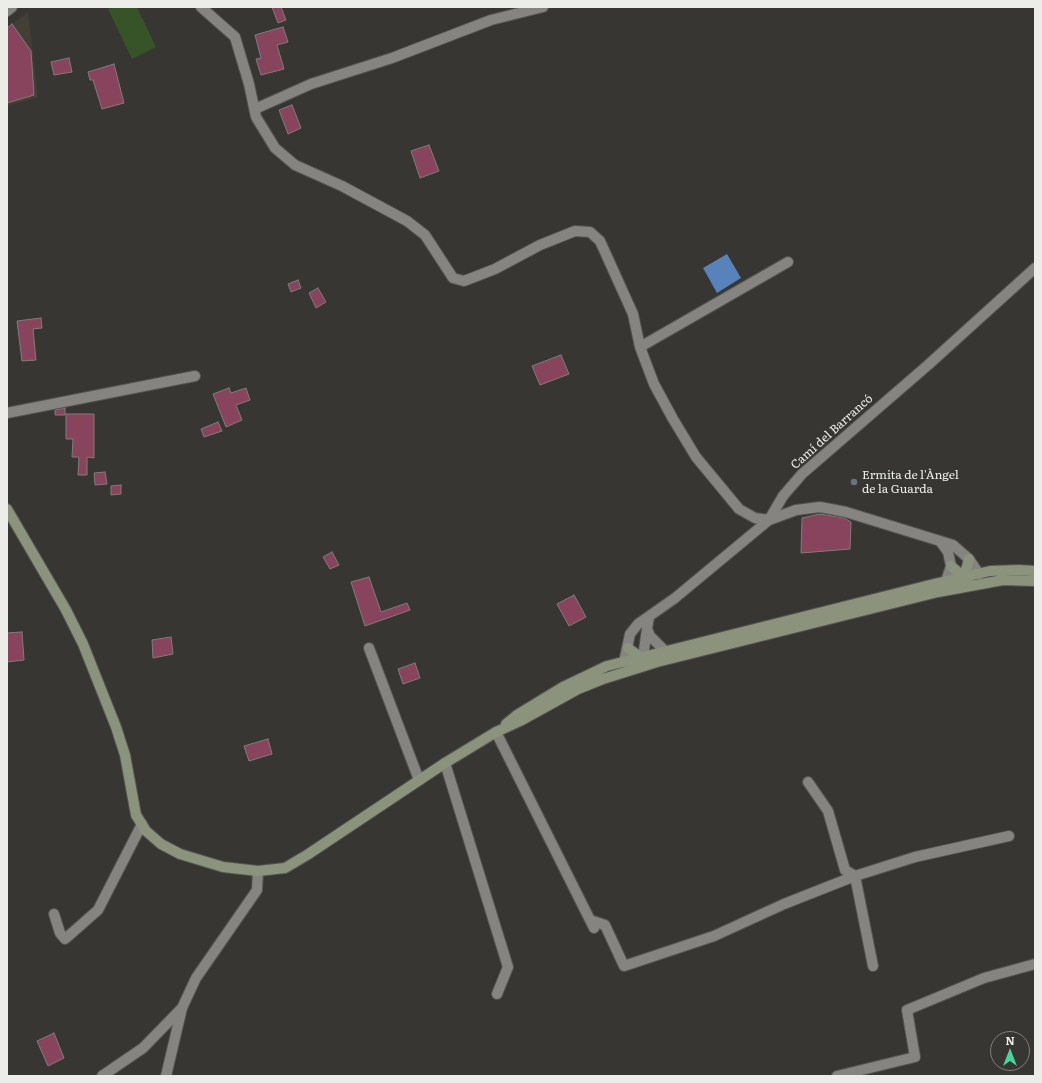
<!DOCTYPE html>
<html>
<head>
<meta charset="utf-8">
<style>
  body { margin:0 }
  #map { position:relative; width:1042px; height:1083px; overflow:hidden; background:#373633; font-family:Literata,serif }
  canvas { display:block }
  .frame { position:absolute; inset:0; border:8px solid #ecece9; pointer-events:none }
  .north { position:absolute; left:990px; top:1031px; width:40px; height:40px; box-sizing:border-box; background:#373633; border:1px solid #7f7f7c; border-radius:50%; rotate:0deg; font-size:11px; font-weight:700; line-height:16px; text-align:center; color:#ecece9 }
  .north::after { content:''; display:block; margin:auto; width:14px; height:18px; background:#4ad49c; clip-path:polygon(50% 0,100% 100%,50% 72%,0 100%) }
</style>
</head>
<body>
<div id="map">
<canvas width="1042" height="1083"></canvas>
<div class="frame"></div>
<div class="north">N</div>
</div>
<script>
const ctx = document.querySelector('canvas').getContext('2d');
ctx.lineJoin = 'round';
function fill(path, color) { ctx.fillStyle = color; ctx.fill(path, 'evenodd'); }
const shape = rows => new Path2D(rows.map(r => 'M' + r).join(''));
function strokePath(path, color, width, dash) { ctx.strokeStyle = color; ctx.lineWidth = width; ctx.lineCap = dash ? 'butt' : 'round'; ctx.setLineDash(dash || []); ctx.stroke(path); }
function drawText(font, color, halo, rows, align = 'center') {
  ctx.font = font + ' Literata,serif'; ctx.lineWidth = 3; ctx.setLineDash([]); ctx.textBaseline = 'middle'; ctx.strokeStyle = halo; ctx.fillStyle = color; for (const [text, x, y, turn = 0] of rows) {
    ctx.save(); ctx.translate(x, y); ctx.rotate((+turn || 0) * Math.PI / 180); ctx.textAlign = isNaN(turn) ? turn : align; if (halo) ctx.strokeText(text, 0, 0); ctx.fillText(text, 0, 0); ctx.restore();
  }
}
fill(shape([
  [28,12,38,97,7,106,7,28]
]), '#433f36');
fill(shape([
  [113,7,137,7,156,47,132,59,108,9]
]), '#365428');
fill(shape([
  [727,254,741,278,717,293,703,268]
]), '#5882ba');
const building = shape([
  [272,7,281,7,286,20,278,23,272,7],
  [12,24,31,51,34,95,7,103,7,28,12,24],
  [283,27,288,42,277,45,284,69,261,75,256,59,261,58,255,35,283,27],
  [69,58,72,72,54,75,51,62,69,58],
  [114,64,124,103,102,109,93,80,90,80,88,72,114,64],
  [292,105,301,128,288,134,279,110,292,105],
  [429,145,439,171,420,178,411,151,429,145],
  [298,280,301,288,291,292,288,284,298,280],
  [318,288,326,302,316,308,309,293,318,288],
  [41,318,42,328,33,329,36,360,22,361,17,321,41,318],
  [561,355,569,374,540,385,532,366,561,355],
  [229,388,231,393,246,388,250,400,236,405,242,420,226,427,213,394,229,388],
  [65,408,65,415,55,415,55,410,65,408],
  [66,414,94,414,94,458,87,457,87,475,78,475,79,457,72,457,73,439,66,439,66,414],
  [218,422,222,431,204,437,201,429,218,422],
  [105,472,107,484,95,485,94,473,105,472],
  [121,485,121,494,111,495,111,486,121,485],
  [820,514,844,518,851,522,850,549,801,553,802,518,820,514],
  [332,552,339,565,330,569,323,557,332,552],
  [369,577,381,612,407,603,410,610,365,626,351,582,369,577],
  [574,595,586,617,569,626,557,604,574,595],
  [22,632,24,660,7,662,7,633,22,632],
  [171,637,173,654,153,658,152,640,171,637],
  [415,663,420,678,403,684,398,669,415,663],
  [268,739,272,754,249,761,244,746,268,739],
  [54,1033,64,1058,48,1066,37,1041,54,1033]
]);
fill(building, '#88435d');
strokePath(building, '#817c7d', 1);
const minor = shape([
  [201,7,235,37,249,84,256,117,275,148,295,165,342,186,407,221,425,235,453,278,464,281,495,269,540,245,575,231,590,232,600,241,633,314,640,347,654,384,673,419,696,457,739,509,755,518,769,520],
  [255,109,311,84,392,58,491,20,543,7],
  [640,347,788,262],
  [7,413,195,376],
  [369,648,419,780],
  [496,732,594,928],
  [445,763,508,967,497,994],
  [808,782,828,811,845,870,855,876,915,857,1009,836],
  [54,914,60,933,65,939,98,910,142,824],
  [590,920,605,925,624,966,714,936,784,904,855,876,873,966],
  [102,1076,143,1048,182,1008],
  [166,1076,182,1008,196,978,257,890,258,871],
  [837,1076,915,1057,907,1010,984,978,1035,964]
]);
const tertiary = shape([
  [7,11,12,7],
  [769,520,796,510,820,507,846,512,953,545,969,559,979,574],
  [940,541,948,552,951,566,946,581],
  [649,617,647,629,650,636,665,651],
  [644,650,647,629],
  [624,662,630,634,638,624,675,598,769,520,783,496,802,474,928,365,1035,268]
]);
const secondary = shape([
  [7,509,66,610,83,644,116,727,125,755,136,815,146,831,161,844,180,854,223,867,258,871,285,868,307,855,445,763,496,732,520,721,578,689,603,679,657,662,938,592,1003,580,1035,581],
  [951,566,964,577,969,577],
  [959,581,964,577,969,559],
  [628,648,640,657,645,659],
  [506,724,517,715,563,687,607,666,934,584,990,571,1019,570,1035,571]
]);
strokePath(minor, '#545450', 12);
strokePath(tertiary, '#545450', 12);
strokePath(secondary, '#545450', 12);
strokePath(minor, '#858480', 10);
strokePath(tertiary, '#858480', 10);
strokePath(secondary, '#8b937d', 10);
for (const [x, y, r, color] of [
  [854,482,4,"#6b7280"]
]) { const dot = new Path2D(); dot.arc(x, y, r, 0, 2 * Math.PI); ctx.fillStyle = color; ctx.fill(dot); strokePath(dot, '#373633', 1.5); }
drawText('12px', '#ecece9', '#373633', [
  ["Camí del Barrancó",832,432,-42]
]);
drawText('12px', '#ecece9', '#373633', [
  ["Ermita de l'Àngel",862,475],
  ["de la Guarda",862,489]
], 'left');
</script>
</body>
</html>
